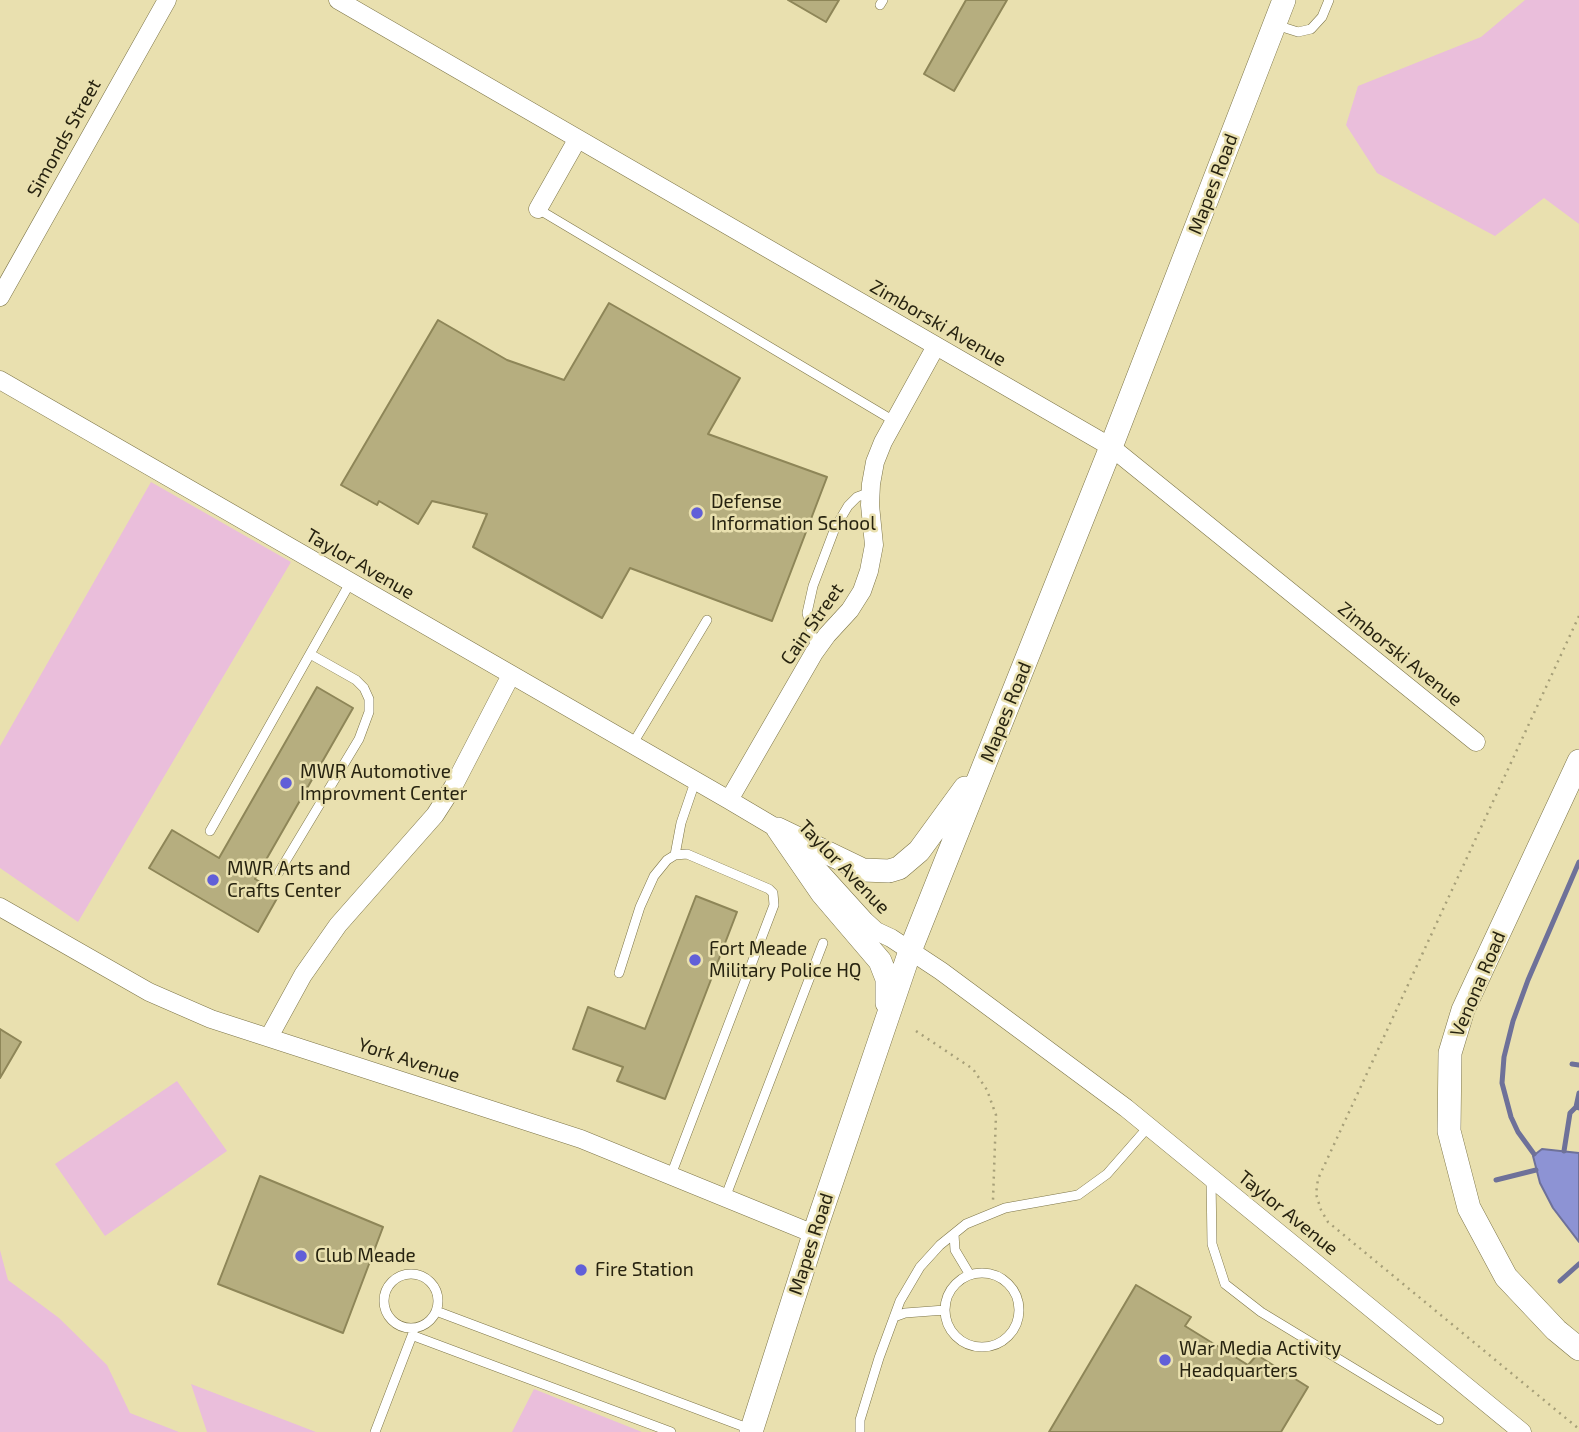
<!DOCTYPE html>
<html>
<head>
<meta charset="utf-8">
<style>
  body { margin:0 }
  canvas { display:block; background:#e9e0af }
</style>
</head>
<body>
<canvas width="1579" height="1432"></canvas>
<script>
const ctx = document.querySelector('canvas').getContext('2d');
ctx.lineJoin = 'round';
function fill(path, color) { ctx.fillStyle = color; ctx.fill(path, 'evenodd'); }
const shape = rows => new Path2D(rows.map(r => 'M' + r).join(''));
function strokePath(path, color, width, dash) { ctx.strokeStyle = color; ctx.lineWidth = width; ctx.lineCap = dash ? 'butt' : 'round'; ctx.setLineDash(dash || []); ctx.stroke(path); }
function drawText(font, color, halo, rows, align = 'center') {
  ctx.font = font + ' "Exo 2",sans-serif'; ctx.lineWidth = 5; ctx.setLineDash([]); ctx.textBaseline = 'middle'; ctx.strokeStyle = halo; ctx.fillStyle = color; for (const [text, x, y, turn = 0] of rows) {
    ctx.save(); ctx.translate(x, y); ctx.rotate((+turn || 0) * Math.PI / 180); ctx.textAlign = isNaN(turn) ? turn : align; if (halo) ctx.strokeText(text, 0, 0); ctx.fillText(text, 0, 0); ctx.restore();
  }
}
fill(shape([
  [1525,0,1579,0,1579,224,1544,198,1495,236,1377,173,1346,125,1358,86,1481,37],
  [151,482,291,562,78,922,0,868,0,746],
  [177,1081,227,1151,105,1236,55,1164],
  [0,1250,8,1280,59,1318,107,1365,130,1413,179,1432,0,1432],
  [191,1384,316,1432,207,1432],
  [534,1389,642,1432,512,1432]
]), '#eabedb');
const water = shape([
  [1542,1149,1579,1153,1579,1242,1553,1208,1540,1183,1533,1156,1542,1149]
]);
fill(water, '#8d93d4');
strokePath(water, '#6e7199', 2);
strokePath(shape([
  [1572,1064,1579,1065],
  [1576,1107,1579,1093],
  [1564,1151,1570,1113,1576,1107,1579,1108],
  [1534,1154,1518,1132,1511,1117,1502,1083,1504,1057,1513,1021,1528,980,1579,862],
  [1496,1180,1536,1170],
  [1560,1281,1579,1264]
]), '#6e7199', 5);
const building = shape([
  [788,0,839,0,826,22,788,0],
  [966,0,1007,0,954,91,924,74,966,0],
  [609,303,740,378,708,434,827,477,772,621,630,568,602,618,473,547,487,514,432,501,418,524,379,501,377,505,341,485,438,320,507,360,564,380,609,303],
  [317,687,353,708,255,879,280,893,258,932,149,868,172,830,219,858,317,687],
  [696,896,737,912,665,1099,617,1081,623,1067,573,1049,588,1007,645,1029,696,896],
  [0,1029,21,1042,0,1078,0,1029],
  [260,1176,383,1227,343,1333,218,1284,260,1176],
  [1136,1285,1191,1317,1185,1326,1248,1365,1257,1355,1308,1387,1281,1432,1049,1432,1136,1285]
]);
fill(building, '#b6ae7f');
strokePath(building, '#8e8658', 2);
const service = shape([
  [880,5,883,0],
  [1276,25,1298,32,1311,29,1322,17,1329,0],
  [538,209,894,421],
  [816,650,807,613,813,586,835,528,848,506,857,497,871,492],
  [632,745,707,620],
  [210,831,350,583],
  [675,855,681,823,695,782],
  [279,872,359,739,369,712,369,699,364,688,356,680,310,654],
  [619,973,640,907,654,876,667,860,675,855,687,854,769,889,773,893,774,905,671,1175],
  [1211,1178,1212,1244,1225,1284,1261,1312,1439,1420],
  [725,1198,823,943],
  [954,1234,955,1250,970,1275],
  '945 1310a37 37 0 1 1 74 0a37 37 0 1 1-74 0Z',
  '384 1301a27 27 0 1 1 54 0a27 27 0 1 1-54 0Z',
  [436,1311,750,1429],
  [894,1317,905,1313,945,1310],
  [414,1336,671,1432],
  [375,1432,413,1333],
  [860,1432,860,1420,879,1358,900,1301,920,1267,940,1245,966,1224,1005,1208,1078,1195,1107,1174,1149,1126]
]);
const minor = shape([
  [338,0,1111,447,1476,742],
  [538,209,577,140],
  [0,297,167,0],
  [0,380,729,800,778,829,786,837],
  [729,800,814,653,827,635,850,610,862,591,869,571,874,545,870,505,871,484,875,462,883,442,936,346],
  [807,857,865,921,876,931,891,938,941,971,1126,1108,1522,1432],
  [0,907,149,992,211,1019,581,1139,814,1234],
  [269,1037,303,975,338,925,435,815,453,787,511,675]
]);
const tertiary = shape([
  [1579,761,1463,1010,1450,1053,1449,1131,1469,1208,1506,1277,1556,1330,1579,1349],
  [778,829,863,870,889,871,899,868,919,851,965,788],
  [780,832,822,893,880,961,887,979,887,1003],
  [751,1432,818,1222,910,951,1111,447,1284,0]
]);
strokePath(service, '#7d7548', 10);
strokePath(minor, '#7d7548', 19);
strokePath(tertiary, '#7d7548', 24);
strokePath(shape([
  [1579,616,1318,1179,1316,1194,1321,1210,1328,1222,1579,1429],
  [916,1031,973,1069,987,1090,996,1115,993,1200]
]), '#a7a079', 2.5, [2, 5]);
strokePath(service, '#fff', 9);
strokePath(minor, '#fff', 18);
strokePath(tertiary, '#fff', 23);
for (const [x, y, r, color] of [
  [697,513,7,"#615fd8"],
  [286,783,7,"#615fd8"],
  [213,880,7,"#615fd8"],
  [695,960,7,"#615fd8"],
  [301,1256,7,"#615fd8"],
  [581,1270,7,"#615fd8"],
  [1165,1360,7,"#615fd8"]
]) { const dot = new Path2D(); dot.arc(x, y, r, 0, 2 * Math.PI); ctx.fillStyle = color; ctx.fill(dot); strokePath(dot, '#e9e0af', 2.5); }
drawText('19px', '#272310', '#e9e0af', [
  ["Simonds Street",64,138,-61],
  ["Mapes Road",1213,184,-69],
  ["Zimborski Avenue",938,323,30],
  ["Taylor Avenue",360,564,30],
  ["Cain Street",812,624,-55],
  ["Zimborski Avenue",1400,654,39],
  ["Mapes Road",1006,712,-68],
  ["Taylor Avenue",844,867,46],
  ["Venona Road",1478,984,-67],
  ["York Avenue",409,1060,18],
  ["Taylor Avenue",1288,1213,39],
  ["Mapes Road",811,1244,-72]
]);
drawText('19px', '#272310', '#e9e0af', [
  ["Defense",711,502],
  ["Information School",711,524],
  ["MWR Automotive",300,772],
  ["Improvment Center",300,794],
  ["MWR Arts and",227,869],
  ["Crafts Center",227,891],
  ["Fort Meade",709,949],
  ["Military Police HQ",709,971],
  ["Club Meade",315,1256],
  ["Fire Station",595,1270],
  ["War Media Activity",1179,1349],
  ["Headquarters",1179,1371]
], 'left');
</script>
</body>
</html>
